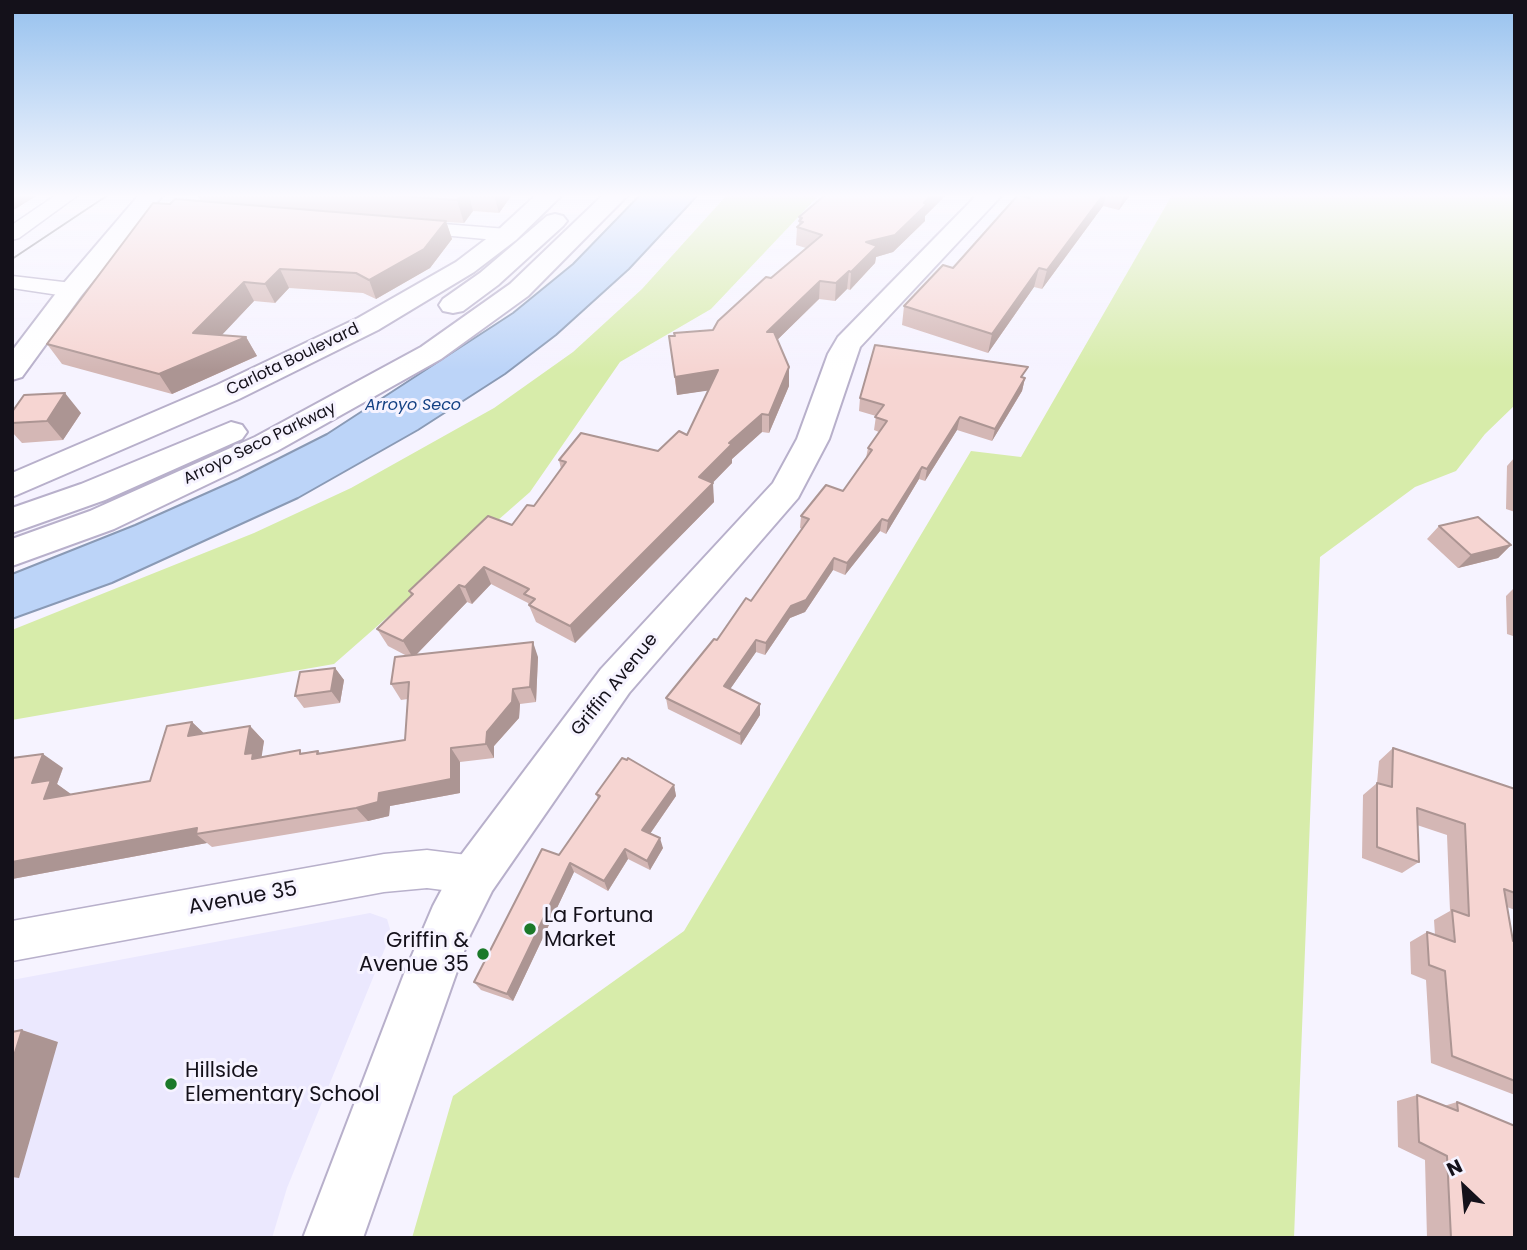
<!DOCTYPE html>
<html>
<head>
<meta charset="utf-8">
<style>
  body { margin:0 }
  #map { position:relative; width:1527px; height:1250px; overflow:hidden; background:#f6f3ff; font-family:Poppins,sans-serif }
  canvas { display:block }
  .frame { position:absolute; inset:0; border:14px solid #14111a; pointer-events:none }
  .north { position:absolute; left:1429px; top:1152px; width:70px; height:70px; -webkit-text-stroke:5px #f6f3ff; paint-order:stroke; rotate:334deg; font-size:19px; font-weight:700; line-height:28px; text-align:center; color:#14111a }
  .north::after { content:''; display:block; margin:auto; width:24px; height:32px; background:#14111a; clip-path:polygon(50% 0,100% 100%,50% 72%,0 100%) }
</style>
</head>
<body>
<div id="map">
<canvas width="1527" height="1250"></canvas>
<div class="frame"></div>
<div class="north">N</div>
</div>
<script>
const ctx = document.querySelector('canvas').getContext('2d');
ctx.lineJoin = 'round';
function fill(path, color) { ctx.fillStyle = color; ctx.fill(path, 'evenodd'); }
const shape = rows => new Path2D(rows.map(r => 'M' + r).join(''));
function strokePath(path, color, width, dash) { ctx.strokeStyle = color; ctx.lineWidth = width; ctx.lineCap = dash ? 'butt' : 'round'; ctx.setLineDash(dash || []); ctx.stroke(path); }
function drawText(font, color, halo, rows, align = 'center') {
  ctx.font = font + ' Poppins,sans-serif'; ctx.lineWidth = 6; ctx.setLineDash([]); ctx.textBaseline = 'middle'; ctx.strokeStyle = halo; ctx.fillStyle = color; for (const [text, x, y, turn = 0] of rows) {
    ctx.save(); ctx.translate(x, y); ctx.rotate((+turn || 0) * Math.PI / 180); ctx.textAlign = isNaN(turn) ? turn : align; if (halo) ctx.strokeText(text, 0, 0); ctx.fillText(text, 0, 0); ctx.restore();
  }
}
fill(shape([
  [370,913,387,919,390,929,388,941,287,1188,272,1238,12,1238,12,980]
]), '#ebe8fe');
fill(shape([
  [727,195,819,195,711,309,620,362,530,492,334,664,12,720,12,630,254,533,351,488,494,408,573,352,642,289],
  [1172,195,1515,195,1515,405,1485,434,1456,471,1415,487,1320,557,1294,1238,412,1238,453,1096,684,931,971,451,1021,457]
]), '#d7ecaa');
const water = shape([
  [640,195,698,195,629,269,556,335,505,374,418,430,298,498,112,583,12,619,12,574,135,525,238,479,327,434,513,313,573,264,640,195]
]);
fill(water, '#bcd4f8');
strokePath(water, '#8a9ab5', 2);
const street = shape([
  [56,195,78,195,19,238,12,240,12,225,56,195],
  [405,221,507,229,514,231,517,235,514,239,507,241,398,231,395,227,398,223,405,221],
  [12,276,72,283,80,285,83,290,80,295,72,297,12,288,12,276],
  [427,850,475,856,489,862,494,875,489,888,475,894,427,888,384,892,12,961,12,921,384,854,427,850]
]);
const secondary = shape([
  [139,195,163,195,81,296,22,377,12,380,12,351,63,284,139,195],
  [536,195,562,195,516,240,474,272,378,330,239,399,12,497,12,473,217,385,358,318,456,262,498,230,536,195],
  [977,195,1002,195,860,347,829,439,798,498,629,693,492,891,470,935,456,974,363,1238,303,1238,404,974,433,906,458,859,601,669,773,483,797,439,828,354,838,337,977,195]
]);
const highway = shape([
  [603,195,628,195,528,296,441,359,277,451,114,529,12,566,12,539,90,511,255,437,421,347,510,284,603,195],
  [555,214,563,216,567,221,563,226,498,285,463,311,453,313,443,311,439,305,443,299,480,273,547,216,555,214],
  [231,422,242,425,247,432,242,439,105,500,12,533,12,508,81,484,231,422]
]);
strokePath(street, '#b8b0cb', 3);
strokePath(secondary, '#b8b0cb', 4);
strokePath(highway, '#b8b0cb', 4);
fill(street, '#fff');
fill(secondary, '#fff');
fill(highway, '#fff');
strokePath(shape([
  [12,259,108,195]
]), '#83808a', 2);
fill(shape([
  [198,195,512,195,499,213,473,211,464,223,446,222,452,239,430,268,376,299,363,293,289,288,275,303,254,301,221,335,246,337,257,356,172,394,62,364,47,344,170,204,201,202],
  [825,195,946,195,925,216,925,221,893,252,876,257,875,263,850,290,847,289,835,301,819,299,777,340,789,367,789,386,769,433,762,432,732,459,732,463,712,483,714,502,575,643,536,622,528,603,491,584,472,604,467,602,416,655,538,657,536,702,520,704,519,718,494,746,494,758,460,762,460,793,390,806,389,816,368,821,212,847,207,843,12,879,63,768,57,784,71,795,150,781,192,722,204,734,250,726,264,741,261,757,318,751,321,754,405,740,408,699,401,700,391,684,407,656,388,646,377,629,411,596,409,591,512,525,534,506,561,469,559,460,658,451,687,435,709,390,677,395,669,336,713,330,806,248,796,245,797,227,799,226,799,217],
  [1032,195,1130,195,1119,210,1103,206,1042,289,1034,287,988,353,902,325,904,306,953,268],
  [1025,378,1022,391,992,441,957,430,925,481,919,479,886,534,880,531,845,575,833,570,805,612,790,618,765,655,756,652,730,689,760,715,741,745,668,709,666,698,751,601,802,529,800,528,801,516,843,491,866,458,868,448,879,432,874,430,876,416,859,411,860,398],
  [12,412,81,413,63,440,22,443,12,432],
  [1515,457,1515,512,1506,509,1507,466],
  [1439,526,1511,545,1498,558,1458,568,1427,539],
  [1515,587,1515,641,1513,640,1513,636,1507,634,1506,596],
  [335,668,344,680,340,703,304,708,295,696],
  [1393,748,1515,789,1515,910,1507,907,1513,941,1515,941,1515,1095,1431,1063,1426,980,1411,974,1410,942,1427,932,1435,935,1434,920,1450,911,1447,835,1417,825,1419,862,1402,873,1362,858,1363,795,1377,783,1379,761],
  [674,785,676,796,650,834,663,848,650,870,628,859,608,891,574,872,513,1001,481,990,474,982,598,799,596,794],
  [1417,1095,1444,1106,1457,1102,1515,1238,1427,1238,1425,1160,1398,1147,1397,1101]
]), '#d4b7b5');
fill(shape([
  [12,195,38,195,12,211],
  [461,195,469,195,473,211,464,223,457,200],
  [494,195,512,195,499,213],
  [931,195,946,195,925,216,925,221,893,252,876,257,875,263,850,290,851,272,866,242,924,203],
  [1103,195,1106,195,1103,206,1042,289,1047,270],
  [1124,195,1130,195,1119,210],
  [446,221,452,239,430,268,376,299,369,280],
  [1039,268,1034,287,988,353,992,334],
  [280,269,289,288,275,303,265,284],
  [849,271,847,289,835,301,836,283],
  [820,281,819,299,767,350,767,332],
  [244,282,254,301,205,353,193,333],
  [246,337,257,356,172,394,159,374],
  [789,367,789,386,769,433,769,415],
  [718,370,719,389,677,395,675,377],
  [1025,378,1022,391,992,441,995,429],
  [65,393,81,413,63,440,47,421],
  [762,414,762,432,732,459,732,463,701,495,699,477,729,443],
  [960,417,957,430,925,481,927,469],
  [922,467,919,479,886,534,888,521],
  [713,483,714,502,575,643,570,626],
  [882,519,880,531,845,575,847,563],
  [1511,545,1498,558,1458,568,1471,555],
  [834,558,833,570,805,612,790,618,765,655,766,643,791,606],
  [484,567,491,584,472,604,465,587],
  [459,585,467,602,413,658,403,641],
  [756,640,756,652,724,698,724,686],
  [533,642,538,657,536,702,530,687],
  [335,668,344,680,340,703,331,691],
  [513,689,520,704,519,718,494,746,494,758,486,744,487,732],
  [760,704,760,715,741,745,740,734],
  [192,722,208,737,188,736],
  [250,726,264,741,261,761,266,774,245,754],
  [451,748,460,762,460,793,390,806,389,816,368,821,356,808],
  [43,754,63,768,57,784,71,794,64,813,44,799,32,783],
  [674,785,676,796,645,841,642,830],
  [197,828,196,834,207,843,12,879,12,862],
  [660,838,663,848,650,870,647,861],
  [625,849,628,859,608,891,604,881],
  [570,863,574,872,513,1001,507,994],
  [22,1030,58,1042,19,1178,12,1177,12,1062]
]), '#ac9593');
const building = shape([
  [388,195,461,195,457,200,388,195],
  [825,195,931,195,924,203,927,204,895,235,866,242,877,246,851,272,849,271,836,283,820,281,767,332,774,332,789,367,769,415,762,414,729,443,732,444,699,477,713,483,570,626,529,605,535,599,524,594,529,589,484,567,465,587,459,585,403,641,377,629,413,594,409,591,488,516,512,525,527,505,534,506,566,462,559,460,581,433,658,451,679,431,687,435,718,370,675,377,669,336,675,336,674,333,713,330,718,321,766,277,771,278,822,235,797,227,803,222,799,221,802,218,799,217,825,195],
  [1018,195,1029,198,1032,195,1103,195,1047,270,1039,268,992,334,904,306,943,265,953,268,1018,195],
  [175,199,446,221,424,249,369,280,356,273,280,269,265,284,244,282,193,333,246,337,159,374,47,344,153,203,170,204,175,199],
  [875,345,1028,367,1021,377,1025,378,995,429,960,417,927,469,922,467,888,521,882,519,847,563,834,558,806,600,791,606,766,643,756,640,724,686,760,704,740,734,666,698,714,639,717,640,746,598,751,601,809,519,801,516,826,485,843,491,872,450,868,448,887,421,875,417,884,405,860,398,875,345],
  [65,393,47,421,12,423,12,412,24,395,65,393],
  [1478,517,1511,545,1471,555,1439,526,1478,517],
  [533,642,530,687,513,689,512,702,487,732,486,744,451,748,451,779,379,793,378,802,356,808,196,834,197,828,12,862,12,758,43,754,32,783,51,780,44,799,150,781,167,726,192,722,188,736,250,726,245,754,253,753,252,759,300,750,300,754,318,751,317,754,405,740,409,682,391,684,395,657,533,642],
  [335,668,331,691,295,696,300,672,335,668],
  [1393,748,1515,789,1515,893,1504,889,1513,941,1515,941,1515,1081,1452,1056,1445,971,1429,965,1427,932,1455,942,1452,910,1469,916,1465,824,1417,808,1419,862,1377,847,1377,783,1392,787,1393,748],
  [622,758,627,760,628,758,674,785,642,830,660,838,647,861,625,849,604,881,570,863,507,994,474,982,542,849,559,855,600,796,596,794,622,758],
  [22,1030,12,1062,12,1032,22,1030],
  [1417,1095,1458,1111,1457,1102,1515,1126,1515,1238,1451,1238,1447,1156,1419,1142,1417,1095]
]);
fill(building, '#f6d5d2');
strokePath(building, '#ac9593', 2);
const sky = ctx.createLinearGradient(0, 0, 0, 370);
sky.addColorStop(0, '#96c1ee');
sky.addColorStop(0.53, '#fbfaff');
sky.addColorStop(1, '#fbfaff00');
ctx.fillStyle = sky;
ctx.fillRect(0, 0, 1527, 370);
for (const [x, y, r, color] of [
  [530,929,7,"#1b7929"],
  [483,954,7,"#1b7929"],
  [171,1084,7,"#1b7929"]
]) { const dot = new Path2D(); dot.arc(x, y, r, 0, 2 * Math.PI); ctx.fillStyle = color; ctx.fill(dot); strokePath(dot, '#f6f3ff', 2.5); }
drawText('16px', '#14111a', '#f6f3ff', [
  ["Carlota Boulevard",293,360,-26],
  ["Arroyo Seco Parkway",260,444,-26]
]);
drawText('italic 16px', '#134083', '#f6f3ff', [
  ["Arroyo Seco",413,406]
]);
drawText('18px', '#14111a', '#f6f3ff', [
  ["Griffin Avenue",615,685,-51]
]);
drawText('21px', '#14111a', '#f6f3ff', [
  ["Avenue 35",243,899,-10]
]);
drawText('21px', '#14111a', '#f6f3ff', [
  ["La Fortuna",544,917],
  ["Market",544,941],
  ["Griffin &",469,942,"right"],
  ["Avenue 35",469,966,"right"],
  ["Hillside",185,1072],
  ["Elementary School",185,1096]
], 'left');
</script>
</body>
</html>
